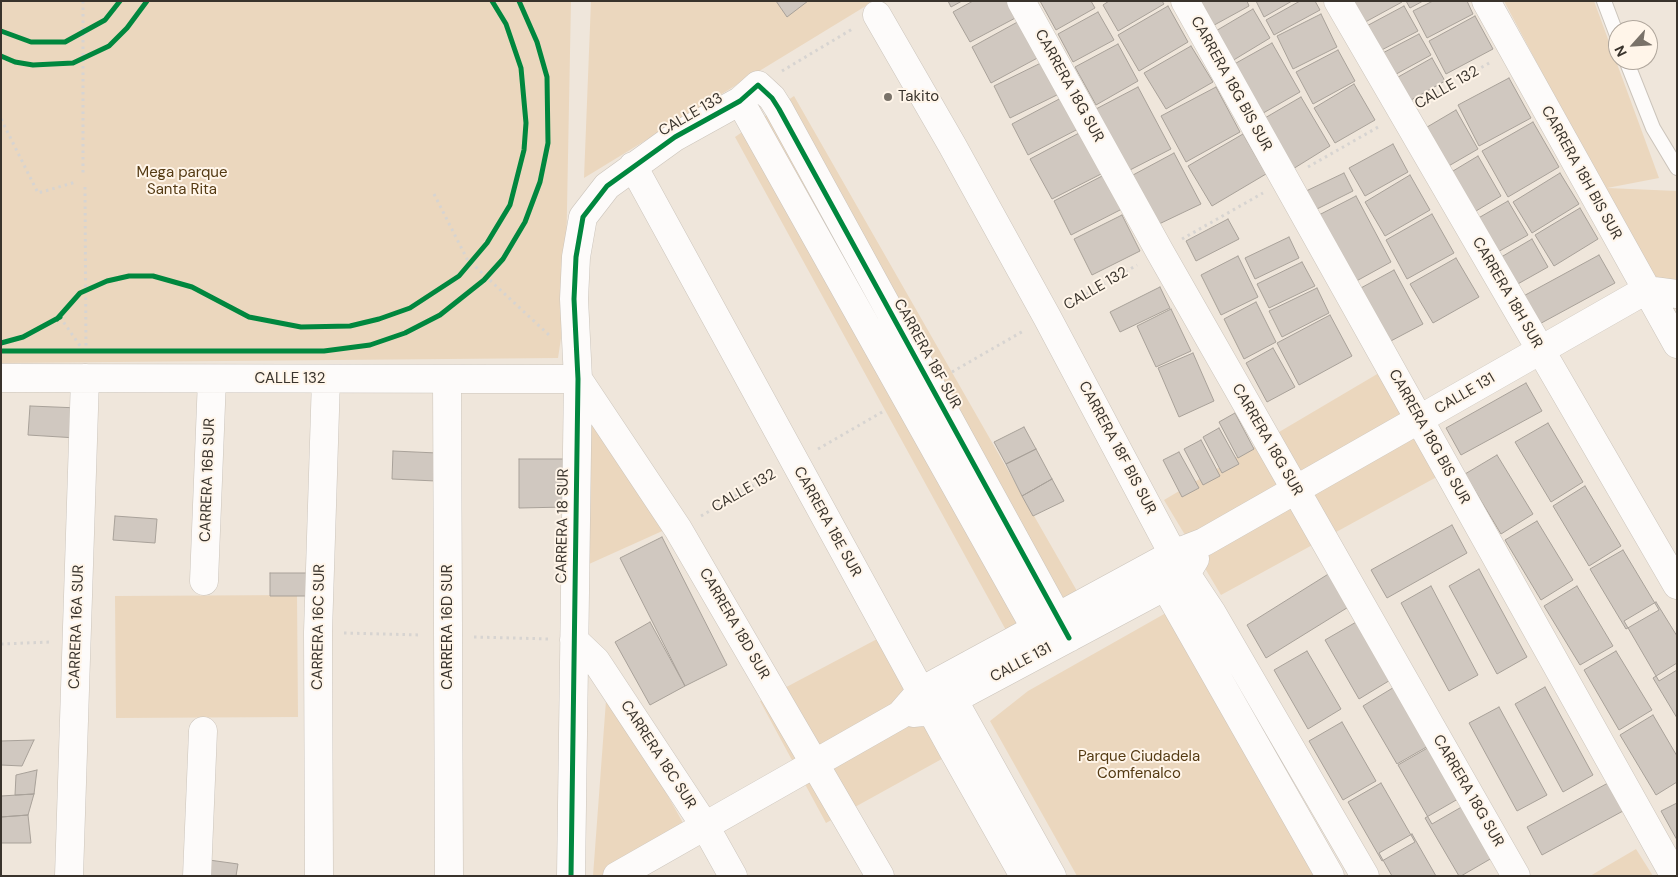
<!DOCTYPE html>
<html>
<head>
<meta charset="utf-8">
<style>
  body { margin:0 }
  #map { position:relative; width:1678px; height:877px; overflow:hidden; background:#efe6db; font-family:"DM Sans",sans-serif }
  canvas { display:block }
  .frame { position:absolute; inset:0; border:2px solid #39332c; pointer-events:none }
  .north { position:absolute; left:1608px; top:20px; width:50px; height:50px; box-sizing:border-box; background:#fff5e9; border:1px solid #b0a79d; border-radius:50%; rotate:244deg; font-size:14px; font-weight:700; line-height:20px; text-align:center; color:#39332c }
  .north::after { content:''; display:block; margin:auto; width:18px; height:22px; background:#797269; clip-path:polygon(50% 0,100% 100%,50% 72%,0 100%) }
</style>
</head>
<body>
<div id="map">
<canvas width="1678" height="877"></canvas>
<div class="frame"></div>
<div class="north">N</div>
</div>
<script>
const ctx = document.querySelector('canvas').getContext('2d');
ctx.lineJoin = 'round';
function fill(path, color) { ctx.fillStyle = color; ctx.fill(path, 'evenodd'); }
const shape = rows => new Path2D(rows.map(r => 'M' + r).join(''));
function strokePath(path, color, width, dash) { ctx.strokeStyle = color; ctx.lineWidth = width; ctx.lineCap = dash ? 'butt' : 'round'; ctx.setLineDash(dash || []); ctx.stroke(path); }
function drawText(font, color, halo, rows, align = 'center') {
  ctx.font = font + ' "DM Sans",sans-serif'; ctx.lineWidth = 4; ctx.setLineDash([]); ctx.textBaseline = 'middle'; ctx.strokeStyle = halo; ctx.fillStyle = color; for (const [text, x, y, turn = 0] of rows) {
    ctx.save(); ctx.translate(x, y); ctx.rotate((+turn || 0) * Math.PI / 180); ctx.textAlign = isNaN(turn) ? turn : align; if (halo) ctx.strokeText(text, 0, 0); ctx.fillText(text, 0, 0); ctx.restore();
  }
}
fill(shape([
  [1,1,571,1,565,312,558,358,1,363],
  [591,1,874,1,584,178],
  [1504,1,1594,1,1659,178,1607,188,1677,191,1677,281,1651,278],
  [794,96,1085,605,1013,643,735,137],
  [1384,370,1444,473,1221,595,1164,500],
  [580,397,669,528,578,569],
  [297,595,298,717,116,718,115,596],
  [1173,609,1325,876,1077,876,990,721,1028,691],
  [879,638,949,755,826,823,760,701],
  [607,687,687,830,603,876,593,876],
  [1636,849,1653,876,1590,876]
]), '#ebd7be');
const building = shape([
  [776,1,808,1,787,17,776,1],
  [948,1,962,1,951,7,948,1],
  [973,1,1014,1,1021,15,970,42,953,12,973,1],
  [1040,1,1091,1,1095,8,1056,30,1040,1],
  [1109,1,1162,1,1164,4,1118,31,1103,5,1109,1],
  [1192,1,1247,1,1249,6,1207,29,1192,1],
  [1256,1,1292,1,1264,17,1256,1],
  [1300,1,1315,1,1320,10,1274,35,1266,20,1300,1],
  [1344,1,1401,1,1402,2,1358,26,1344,1],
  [1406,1,1423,1,1410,8,1406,1],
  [1433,1,1467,1,1473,14,1427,38,1413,11,1433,1],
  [1168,6,1188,42,1139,71,1118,35,1168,6],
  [1404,6,1418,31,1374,54,1361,29,1404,6],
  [1253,9,1270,38,1227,64,1209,35,1253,9],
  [1098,12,1114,40,1073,62,1058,34,1098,12],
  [1321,14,1337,47,1293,69,1277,36,1321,14],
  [1475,16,1493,49,1446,74,1429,41,1475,16],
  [1023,19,1043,55,991,83,972,47,1023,19],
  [1419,34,1431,55,1389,78,1377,56,1419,34],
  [1272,43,1300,92,1258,116,1229,67,1272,43],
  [1118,44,1138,81,1096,105,1075,67,1118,44],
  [1191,46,1213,82,1166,109,1144,73,1191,46],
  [1338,50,1355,81,1313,104,1296,72,1338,50],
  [1432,58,1445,81,1404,104,1391,81,1432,58],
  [1047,60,1063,92,1010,118,994,86,1047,60],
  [1509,78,1531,118,1479,146,1458,105,1509,78],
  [1354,84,1375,120,1335,143,1314,108,1354,84],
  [1138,87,1171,149,1128,171,1096,109,1138,87],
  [1216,87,1240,132,1186,162,1161,116,1216,87],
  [1063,97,1080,128,1028,155,1012,124,1063,97],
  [1301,97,1330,146,1288,172,1258,122,1301,97],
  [1456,110,1478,149,1440,171,1417,133,1456,110],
  [1533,122,1559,167,1508,197,1482,151,1533,122],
  [1081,132,1103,173,1052,199,1030,159,1081,132],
  [1243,134,1266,174,1212,206,1188,166,1243,134],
  [1393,144,1408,172,1365,196,1349,168,1393,144],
  [1174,153,1201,204,1159,224,1133,175,1174,153],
  [1478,156,1501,196,1471,214,1448,174,1478,156],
  [1344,173,1353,191,1313,211,1304,192,1344,173],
  [1560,173,1579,204,1532,233,1513,202,1560,173],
  [1104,175,1122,209,1071,235,1054,201,1104,175],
  [1410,175,1430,210,1385,236,1365,202,1410,175],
  [1356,196,1391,262,1351,284,1315,217,1356,196],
  [1508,201,1528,235,1487,258,1468,224,1508,201],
  [1580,208,1598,239,1554,266,1535,235,1580,208],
  [1432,214,1454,253,1407,279,1386,240,1432,214],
  [1122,215,1140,251,1092,275,1074,239,1122,215],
  [1228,219,1239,239,1196,261,1186,241,1228,219],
  [1289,237,1299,258,1255,279,1245,258,1289,237],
  [1532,239,1548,267,1507,290,1491,263,1532,239],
  [1599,255,1615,283,1534,327,1518,299,1599,255],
  [1238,256,1258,297,1221,315,1201,275,1238,256],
  [1456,258,1479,297,1433,323,1410,284,1456,258],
  [1302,262,1315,286,1269,308,1257,284,1302,262],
  [1394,270,1423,324,1387,343,1359,289,1394,270],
  [1160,287,1170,308,1120,332,1110,312,1160,287],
  [1317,288,1329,313,1282,337,1269,311,1317,288],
  [1256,302,1276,342,1244,359,1224,319,1256,302],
  [1171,309,1191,351,1156,367,1137,326,1171,309],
  [1330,315,1352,356,1299,385,1277,343,1330,315],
  [1273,348,1295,387,1267,402,1246,363,1273,348],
  [1193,353,1214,401,1179,417,1158,368,1193,353],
  [1526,383,1542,411,1461,455,1446,428,1526,383],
  [30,406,79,408,77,438,28,435,30,406],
  [1235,413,1254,449,1238,458,1219,422,1235,413],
  [1548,423,1583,482,1551,502,1515,442,1548,423],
  [1024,427,1036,449,1006,464,994,442,1024,427],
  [1219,428,1239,464,1222,473,1203,437,1219,428],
  [1201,440,1220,476,1203,485,1184,449,1201,440],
  [1036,449,1052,479,1022,496,1006,464,1036,449],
  [393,451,437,453,436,481,392,479,393,451],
  [1179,452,1199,488,1182,497,1163,460,1179,452],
  [1497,455,1533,514,1501,534,1465,474,1497,455],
  [519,459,567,459,567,507,519,508,519,459],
  [1052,479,1064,501,1033,516,1022,496,1052,479],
  [1585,486,1621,546,1589,566,1553,506,1585,486],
  [115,516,157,519,155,543,113,540,115,516],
  [1537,521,1573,580,1541,600,1505,540,1537,521],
  [1452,525,1467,553,1387,598,1371,570,1452,525],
  [662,537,727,665,685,686,620,558,662,537],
  [1623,550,1659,610,1626,629,1590,569,1623,550],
  [1479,569,1527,657,1497,674,1449,586,1479,569],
  [270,573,310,573,310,596,270,596,270,573],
  [1330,573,1350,606,1266,658,1247,625,1330,573],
  [1431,586,1478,675,1449,691,1401,603,1431,586],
  [1577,586,1613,646,1580,665,1544,606,1577,586],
  [1656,602,1677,636,1677,670,1659,681,1624,621,1656,602],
  [1358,621,1392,679,1359,699,1325,640,1358,621],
  [650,622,685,686,650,705,615,642,650,622],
  [1307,651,1341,709,1308,729,1274,670,1307,651],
  [1616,651,1652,710,1619,730,1584,670,1616,651],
  [1677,663,1677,718,1653,678,1677,663],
  [1396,686,1430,745,1397,764,1363,706,1396,686],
  [1545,687,1593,775,1563,792,1515,704,1545,687],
  [1499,707,1547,795,1517,811,1469,723,1499,707],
  [1653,715,1677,756,1677,782,1656,795,1620,735,1653,715],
  [1342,722,1376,781,1343,800,1309,741,1342,722],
  [34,740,22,766,1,765,1,741,34,740],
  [1431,746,1465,805,1432,824,1398,765,1431,746],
  [37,770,34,794,15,795,16,775,37,770],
  [1381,783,1415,842,1382,861,1348,802,1381,783],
  [1608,783,1623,811,1542,855,1527,827,1608,783],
  [34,794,28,815,1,817,1,796,34,794],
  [1458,799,1492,858,1461,876,1459,876,1425,818,1458,799],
  [1677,803,1677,840,1661,811,1677,803],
  [28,815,31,843,1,843,1,817,28,815],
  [1412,834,1436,876,1392,876,1379,853,1412,834],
  [209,860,238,864,236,876,207,876,209,860]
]);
fill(building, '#d0c8c0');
strokePath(building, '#a8a199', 1);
const service = shape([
  [1604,1,1618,38],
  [1626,60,1653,128,1677,168]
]);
const minor = shape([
  [1021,1,1160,252,1516,876],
  [1185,1,1673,873],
  [1338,1,1677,585],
  [1486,1,1677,344],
  [877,15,952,145,1047,317,1173,554,1212,613,1365,876],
  [740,101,1047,649],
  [633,166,954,752,1024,876],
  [1,378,578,379],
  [447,379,449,876],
  [578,379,678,529,880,876],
  [1156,570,1330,876],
  [204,581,212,379],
  [574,640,596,661,705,826,733,876],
  [944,683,1052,876],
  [913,713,932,711,1166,586,1186,574,1195,559],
  [69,876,85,378],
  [197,876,203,731],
  [319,876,318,632,326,379],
  [571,876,578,379,574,299,576,257,583,217,607,186,675,137,740,101,758,85,772,98,779,109,1069,638],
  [617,876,900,715,921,691,1173,554,1204,542,1646,290,1677,294]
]);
strokePath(service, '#cbc4bb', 16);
strokePath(minor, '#cbc4bb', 29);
strokePath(shape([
  [83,1,83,174],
  [782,71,854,28],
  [1425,100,1491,62],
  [1,119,38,193,76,182],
  [1308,167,1380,126],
  [85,187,86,353],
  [434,194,467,259,549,335],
  [1182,239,1263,193],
  [1069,304,1137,265],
  [60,317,85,353],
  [952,372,1025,330],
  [818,449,884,411],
  [701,516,773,474],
  [344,633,422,635],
  [474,637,550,639],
  [1,644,51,642]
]), '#d7d4d1', 3, [2.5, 4]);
strokePath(service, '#fdfbfa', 14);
strokePath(minor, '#fdfbfa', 28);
strokePath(shape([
  [1,31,31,42,65,42,105,20,120,1],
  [1,56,15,62,33,65,73,63,109,46,127,28,147,1],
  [57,319,80,293,107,281,129,276,153,276,192,287,249,317,301,327,350,326,379,319,410,308,459,276,487,243,510,205,524,150,526,123,521,68,506,24,492,1],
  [1,343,23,337,60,317],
  [1,351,324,351,370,345,405,333,440,315,484,280,503,259,525,222,540,182,548,143,547,77,537,42,519,1],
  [571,876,578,379,574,299,576,257,583,217,607,186,675,137,740,101,758,85,772,98,779,109,1069,638]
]), '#00873e', 5);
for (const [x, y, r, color] of [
  [888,97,5,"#797269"]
]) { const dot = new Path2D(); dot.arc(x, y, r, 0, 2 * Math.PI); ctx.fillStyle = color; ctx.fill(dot); strokePath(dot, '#fff5e9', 2); }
drawText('15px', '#39332c', '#fff5e9', [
  ["CARRERA 18G BIS SUR",1231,84,61],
  ["CARRERA 18G SUR",1069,86,61],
  ["CALLE 132",1447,88,-30],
  ["CALLE 133",691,115,-30],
  ["CARRERA 18H BIS SUR",1581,173,61],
  ["CALLE 132",1096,289,-30],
  ["CARRERA 18H SUR",1507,293,60],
  ["CARRERA 18F SUR",927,354,61],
  ["CALLE 132",290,379],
  ["CALLE 131",1465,394,-30],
  ["CARRERA 18G BIS SUR",1429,437,61],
  ["CARRERA 18G SUR",1267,440,60],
  ["CARRERA 18F BIS SUR",1117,448,62],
  ["CARRERA 16B SUR",208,480,-88],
  ["CALLE 132",744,491,-30],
  ["CARRERA 18E SUR",827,522,61],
  ["CARRERA 18 SUR",563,526,-89],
  ["CARRERA 18D SUR",734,624,60],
  ["CARRERA 16A SUR",77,627,-88],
  ["CARRERA 16C SUR",319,627,-89],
  ["CARRERA 16D SUR",448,627,-90],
  ["CALLE 131",1021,663,-28],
  ["CARRERA 18C SUR",658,755,57],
  ["CARRERA 18G SUR",1468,791,60]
]);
drawText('15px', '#39332c', '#fff5e9', [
  ["Takito",898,97]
], 'left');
drawText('15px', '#543a13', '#fff5e9', [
  ["Mega parque",182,173],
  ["Santa Rita",182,190],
  ["Parque Ciudadela",1139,757],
  ["Comfenalco",1139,774]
]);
</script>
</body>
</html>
